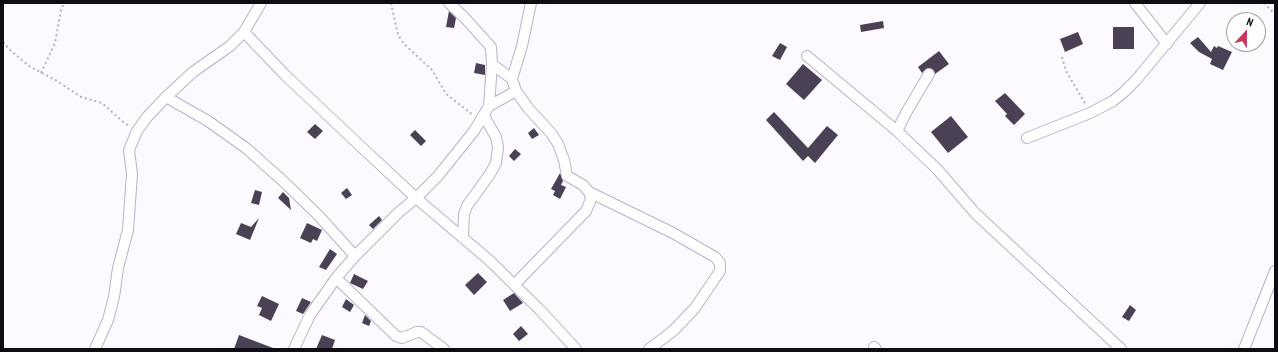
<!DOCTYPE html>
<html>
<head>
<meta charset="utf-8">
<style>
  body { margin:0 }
  #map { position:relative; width:1278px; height:352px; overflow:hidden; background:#fcfaff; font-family:"PT Sans Narrow",sans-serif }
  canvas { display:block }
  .frame { position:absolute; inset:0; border:4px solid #100c14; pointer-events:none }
  .north { position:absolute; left:1226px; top:12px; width:40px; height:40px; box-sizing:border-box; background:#fff; border:1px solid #9f9ea1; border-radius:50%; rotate:22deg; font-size:11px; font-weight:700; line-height:16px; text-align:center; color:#100c14 }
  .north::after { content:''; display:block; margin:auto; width:14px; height:18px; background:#c73860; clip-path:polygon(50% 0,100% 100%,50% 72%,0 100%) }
</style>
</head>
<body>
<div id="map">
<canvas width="1278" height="352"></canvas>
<div class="frame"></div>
<div class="north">N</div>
</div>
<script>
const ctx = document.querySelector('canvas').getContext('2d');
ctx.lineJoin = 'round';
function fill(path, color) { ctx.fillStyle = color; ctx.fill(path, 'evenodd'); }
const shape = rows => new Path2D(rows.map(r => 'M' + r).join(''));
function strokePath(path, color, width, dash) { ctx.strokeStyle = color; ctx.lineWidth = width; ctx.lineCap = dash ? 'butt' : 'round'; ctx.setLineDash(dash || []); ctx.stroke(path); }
fill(shape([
  [449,11,456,18,454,28,446,27],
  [883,21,884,28,861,32,860,25],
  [1113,27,1134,27,1134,49,1113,49],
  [1078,32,1083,44,1065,52,1060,39],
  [1198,37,1211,52,1214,46,1217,48,1218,46,1232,52,1223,70,1210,64,1212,59,1199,52,1190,43],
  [780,43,787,47,780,60,772,56],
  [939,51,949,64,935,74,934,71,929,68,926,69,922,73,918,67],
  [476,63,485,65,485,75,474,73],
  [803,64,822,80,804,100,786,84],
  [1005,93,1025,114,1014,125,1005,116,1007,114,995,101],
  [774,112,808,148,827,126,838,135,815,163,808,156,803,161,766,120],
  [951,116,968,137,948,153,931,132],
  [315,124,323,131,315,139,307,132],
  [534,128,539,135,532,139,528,133],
  [415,130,426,141,421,146,410,135],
  [515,149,521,154,514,161,509,156],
  [560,173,563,181,561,185,566,187,560,199,553,195,555,191,551,189],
  [347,188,352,195,346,199,341,193],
  [255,190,262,192,259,205,251,203],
  [283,192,289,198,291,210,278,198],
  [379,216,382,220,373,229,369,225],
  [259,218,250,240,236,234,241,223,251,227],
  [307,223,322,230,317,241,313,239,311,243,300,238],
  [330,249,337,254,326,270,319,267],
  [478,273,487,282,474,295,465,285],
  [354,274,368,281,363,289,350,283],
  [514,293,523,303,510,311,503,300],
  [262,296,279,304,271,321,259,315,262,308,257,306],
  [302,298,311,302,303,314,296,311],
  [346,299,354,305,350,312,342,307],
  [1130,305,1136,310,1129,321,1122,317],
  [365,315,371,321,369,326,362,323],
  [521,326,528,334,519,341,513,334],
  [239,335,273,348,273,349,234,349],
  [322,335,335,340,332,349,316,349]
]), '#4b4154');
const street = shape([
  [1135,3,1167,44],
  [244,32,285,75,355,141,416,198,489,260,540,310,576,349],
  [807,56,897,131,937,169,975,213,1121,349],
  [492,64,512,79],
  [166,97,208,121,246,148,283,181,319,216,355,256],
  [489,106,516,91],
  [897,131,907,111,929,74],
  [1027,138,1090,113,1113,101,1124,92,1136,80,1200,3],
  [589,192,673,233,715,257,720,263,720,271,695,308,673,331,649,349],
  [463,238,464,214,467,206,490,174,496,163,498,147,496,137,484,116],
  [336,278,396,336,402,338,417,332,421,332,444,349],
  [514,285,586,211,591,199,589,192,583,185,567,176,564,160,558,144,551,133,528,108,516,91,512,79,522,46,531,3],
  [874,347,876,349],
  [95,349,108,320,114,297,118,268,128,230,132,174,129,150,137,131,147,117,166,97,193,72,230,46,244,32,261,3],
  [294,349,310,315,336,278,355,256,398,213,416,198,438,176,474,131,489,106,492,64,491,47,464,17,449,3],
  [1244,349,1275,271]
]);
strokePath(street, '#bcb1c7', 12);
strokePath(shape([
  [391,3,398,35,404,44,432,70,446,94,473,115],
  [1264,3,1275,14],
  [3,42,10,50,29,66,57,81,81,97,102,103,122,121,129,126],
  [1062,57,1066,71,1086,105],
  [41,73,55,43,61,10,64,3]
]), '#b4b1b7', 2, [2, 3]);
strokePath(street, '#fff', 10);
</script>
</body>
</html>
